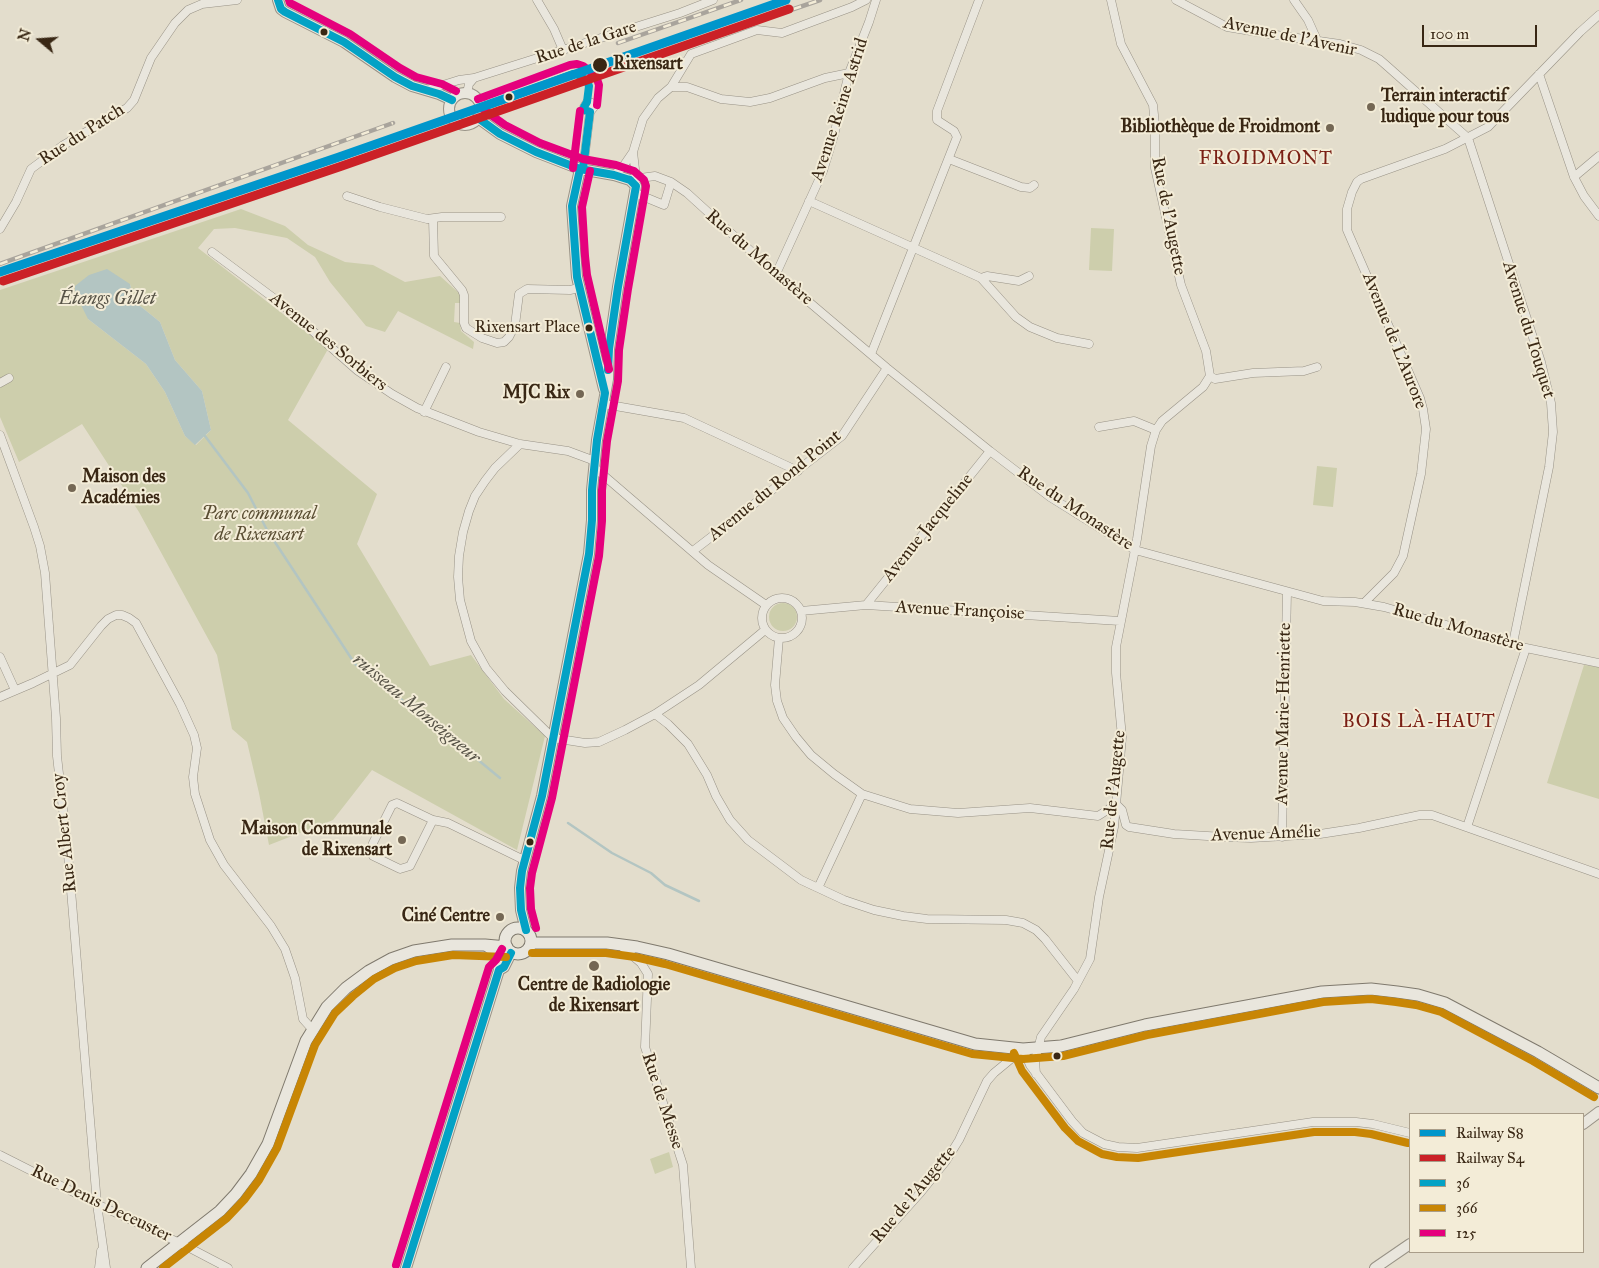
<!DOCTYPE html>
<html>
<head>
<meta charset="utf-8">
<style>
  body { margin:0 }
  #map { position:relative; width:1599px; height:1268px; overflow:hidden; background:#e3ddcc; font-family:"IM FELL Great Primer",serif }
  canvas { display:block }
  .legend { position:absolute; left:1409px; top:1113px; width:175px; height:140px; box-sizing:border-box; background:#f3ecd7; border:1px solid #a99d89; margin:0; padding:6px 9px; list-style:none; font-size:15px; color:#392714 }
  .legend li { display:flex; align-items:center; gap:10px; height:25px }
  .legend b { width:25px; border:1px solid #a99d89 }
  .north { position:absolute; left:15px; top:15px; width:50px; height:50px; -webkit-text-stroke:4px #f3ecd7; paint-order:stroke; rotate:288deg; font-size:14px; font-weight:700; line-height:20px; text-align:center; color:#392714 }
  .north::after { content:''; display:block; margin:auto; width:18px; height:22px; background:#392714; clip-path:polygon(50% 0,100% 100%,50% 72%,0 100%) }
  .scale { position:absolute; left:1422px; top:25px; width:115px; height:22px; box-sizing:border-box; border:2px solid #392714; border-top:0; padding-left:6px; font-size:15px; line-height:18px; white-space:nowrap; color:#392714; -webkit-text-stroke:4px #f3ecd7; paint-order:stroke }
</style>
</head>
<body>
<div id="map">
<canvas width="1599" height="1268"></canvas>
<ul class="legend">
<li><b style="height:6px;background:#0096cb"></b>Railway S8</li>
<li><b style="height:6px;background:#cb2127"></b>Railway S4</li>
<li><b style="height:6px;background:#03a2c5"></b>36</li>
<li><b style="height:6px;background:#c88605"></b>366</li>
<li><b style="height:6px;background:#e5007d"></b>125</li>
</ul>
<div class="north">N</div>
<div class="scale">100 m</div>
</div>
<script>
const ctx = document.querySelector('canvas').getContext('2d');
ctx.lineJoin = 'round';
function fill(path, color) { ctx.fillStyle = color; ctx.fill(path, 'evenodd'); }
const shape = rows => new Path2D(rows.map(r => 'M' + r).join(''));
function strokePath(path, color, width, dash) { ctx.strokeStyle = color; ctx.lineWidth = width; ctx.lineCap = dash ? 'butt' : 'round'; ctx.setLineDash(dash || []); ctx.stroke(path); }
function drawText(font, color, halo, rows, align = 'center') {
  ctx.font = font + ' "IM FELL Great Primer",serif'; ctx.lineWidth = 4; ctx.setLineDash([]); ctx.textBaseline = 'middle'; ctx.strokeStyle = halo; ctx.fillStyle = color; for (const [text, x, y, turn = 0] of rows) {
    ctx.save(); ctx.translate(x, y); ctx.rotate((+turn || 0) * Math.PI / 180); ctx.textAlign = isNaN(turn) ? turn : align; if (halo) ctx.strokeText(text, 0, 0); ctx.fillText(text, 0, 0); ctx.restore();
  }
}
fill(shape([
  [241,209,285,226,308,245,345,262,373,265,405,282,440,276,460,294,461,303,455,303,454,322,460,323,461,331,474,342,473,349,398,311,385,332,366,326,330,282,315,257,287,238,235,228,214,229,198,248,328,349,288,420,377,494,357,544,430,666,471,655,504,699,545,736,517,850,372,770,333,820,269,845,259,793,247,742,232,729,217,655,139,512,82,424,19,462,0,417,0,290],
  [130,284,134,301,160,322,175,360,202,391,211,430,196,445,185,436,165,392,146,364,88,319],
  [1091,228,1114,229,1112,271,1089,270],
  [1317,466,1337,468,1333,507,1313,505],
  '769 617a14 14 0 1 1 28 0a14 14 0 1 1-28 0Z',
  [1584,665,1599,667,1599,799,1547,783],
  [669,1152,673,1167,655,1174,650,1159]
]), '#cdceac');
fill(shape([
  [107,269,130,284,134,301,160,322,175,360,202,391,211,430,195,445,185,436,165,392,146,364,88,319,75,293,75,286,89,275]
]), '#b3c5c2');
strokePath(shape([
  [205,436,248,493,267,530,355,664,454,740,500,778],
  [568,823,612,853,651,873,665,885,699,901]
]), '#b3c5c2', 2.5);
const minor = shape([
  [537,0,554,29,563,50],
  [1176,0,1227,27,1269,34,1340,44,1361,50,1379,59,1387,66,1468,138,1541,362,1551,403,1553,432,1549,467,1513,643],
  [1294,0,1308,20,1317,40],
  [1539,74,1574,177,1584,196,1599,216],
  [671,87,687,87,721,99,750,102,770,98,825,78,849,73],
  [427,90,459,80,474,78],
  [467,93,469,84,474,78,680,13,713,0],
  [949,159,1021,187,1030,188,1034,185],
  [583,169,590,112,594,107,592,103,587,102,584,107,585,110,590,112],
  [614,175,622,168,633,152],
  [1574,177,1599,156],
  [636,178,633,152,643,119,658,98,671,87,691,54,757,30,782,33,852,7,866,0],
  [633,179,655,176,671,182,664,205,635,193],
  [671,182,687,193,776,274,887,368,990,451,1050,497,1135,550,1323,601,1355,602,1384,607,1526,648,1599,663],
  [347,196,380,207,427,219,442,217,501,217],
  [809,201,981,278,1016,317,1030,327,1057,338,1089,344],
  [433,219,434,256,462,290,464,295,464,323,466,328,482,338,497,343,504,342,509,337,515,325,519,294,527,289,570,290,579,288],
  [0,229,16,202,31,169,62,146,127,108,134,100,151,58,175,23,188,10,202,4,237,0],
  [212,252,283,305,358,371,392,394,417,408,479,432,520,444,568,451,595,461],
  [776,274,823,171,834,135,849,73,869,22,876,0],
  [981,278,987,276,1019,281,1029,276],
  [871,354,957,137,954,131,937,120,937,111,979,0],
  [1210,376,1215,379,1253,373,1304,371,1317,367],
  [0,383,9,378],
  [604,404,684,418,798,471],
  [424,412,446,367],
  [1099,427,1134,421,1156,430],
  [0,435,34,527,40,546,45,573,56,718,57,756,68,854,97,1204,106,1268],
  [520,444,495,468,485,481,475,496,469,511,463,532,459,556,458,577,460,600,471,641,486,668,505,691,553,738,585,743,599,742,625,730,655,714,699,685,765,630],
  [595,468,708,565,766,605],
  [693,551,842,436,887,368],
  '762 618a20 20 0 1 1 40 0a20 20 0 1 1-40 0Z',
  [1364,603,1394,573,1403,556,1421,474,1426,429,1423,409,1420,398,1347,230,1347,209,1352,192,1357,182,1361,179,1445,149,1488,127,1580,32,1599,15],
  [866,605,990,451],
  [801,611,866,605,1120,621],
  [779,638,775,685,777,701,783,718,796,737,811,755,834,774,862,794,910,809,958,813,1030,808,1098,816,1109,809,1115,803],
  [0,657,15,690],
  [0,697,33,683,70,665,101,626,108,619,116,615,122,615,129,618,136,623,180,704,194,735,197,748,193,777,195,794,210,840,224,865,271,926,285,949,295,978,303,1019,312,1029],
  [655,714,668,724,688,744,707,775,716,796,730,820,748,840,801,880,844,900,874,910,903,916,927,919,1006,920,1023,923,1036,930,1045,939,1078,981],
  [1115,803,1122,810,1126,825,1129,827,1174,834,1224,837,1251,838,1320,834,1359,828,1420,815,1432,815,1599,874],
  [433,820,410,866,400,869,373,856,371,851,373,843,392,805,397,803,433,820,448,823,524,860],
  [1467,827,1526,648],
  [1282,837,1287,592],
  [818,888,862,794],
  [620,945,641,963,648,974,645,1047,683,1165,691,1268],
  [1036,1074,1035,1061,1041,1037,1074,989,1090,959,1099,897,1114,827,1122,737,1116,673,1116,647,1137,539,1151,446,1156,430,1162,421,1203,387,1210,376,1206,351,1181,285,1155,168,1155,125,1153,105,1121,44,1111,0],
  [0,1155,97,1204,184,1245,228,1268],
  [99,1268,101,1251],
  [853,1268,921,1192,946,1161,959,1140,987,1081,994,1073,1023,1049,1030,1065,1072,1121,1083,1133,1104,1144,1118,1147,1137,1148,1313,1122,1356,1122,1373,1124,1410,1133]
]);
const tertiary = shape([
  [278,0,281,9,285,12,344,42,395,77,412,86,439,94,452,100],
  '449 109a16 16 0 1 1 32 0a16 16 0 1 1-32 0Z',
  [478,118,500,134,536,152,580,169,614,175,630,180,636,186,618,287,609,349,608,379,597,440,592,490,592,520,589,554,542,796,522,871,520,888,521,910,526,930],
  [580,169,572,206,577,277,604,389],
  [485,945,496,953,499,970],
  [1583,1124,1599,1112],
  [406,1268,499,970,504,967,511,953],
  [1375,1268,1410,1244]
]);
const secondary = shape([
  '505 941a13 13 0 1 1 26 0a13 13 0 1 1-26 0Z',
  [532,943,607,943,637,947,668,954,975,1044,1023,1049,1061,1046,1145,1025,1322,992,1371,989,1397,992,1418,995,1445,1003,1538,1052,1599,1088],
  [147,1268,220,1211,236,1194,251,1174,268,1144,306,1041,327,1007,346,988,369,971,391,959,414,951,452,945,485,945,507,947]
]);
strokePath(minor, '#989286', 9);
strokePath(tertiary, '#989286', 12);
strokePath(secondary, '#7f796d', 13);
strokePath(minor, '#e9e6dd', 8);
strokePath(tertiary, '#e9e6dd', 10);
strokePath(secondary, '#e9e6dd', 11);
const rail = shape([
  [618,43,741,0],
  [627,66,820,0],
  [0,264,393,123],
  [0,282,400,144]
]);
strokePath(rail, '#a9a49c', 4.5);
strokePath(rail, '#f3ecd7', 2.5, [8]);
strokePath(shape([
  [278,0,281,9,285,12,344,42,395,77,412,86,439,94,452,100],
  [481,108,573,74,577,74,587,81,589,86,587,102,584,107,585,110,590,112],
  [478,118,500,134,536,152,580,169,614,175,630,180],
  [583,169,590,112],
  [608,370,609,349,618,287,636,186,630,180],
  [526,930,521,910,520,888,522,871,542,796,589,554,592,520,592,490,597,440,605,393,577,277,572,206,580,169],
  [406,1268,499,970,504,967,511,953]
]), '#03a2c5', 8);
strokePath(shape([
  [532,953,606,953,635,957,665,964,972,1054,1023,1059,1063,1056,1147,1035,1323,1002,1371,999,1396,1002,1416,1005,1441,1012,1533,1061,1594,1097],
  [1014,1053,1022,1071,1065,1128,1078,1141,1102,1154,1117,1157,1138,1158,1314,1132,1355,1132,1371,1134,1408,1143],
  [163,1268,227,1218,244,1200,259,1180,277,1148,315,1045,335,1013,353,996,374,979,395,968,416,961,453,955,506,957]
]), '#c88605', 8);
strokePath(shape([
  [289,0,290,3,350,34,400,68,416,77,442,84,456,91],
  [478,99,570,65,577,64,583,66,596,76,599,85,597,105],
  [484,110,505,125,540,143,583,159,616,165,634,171,644,180,646,186,628,289,619,350,618,381,607,441,602,490,602,521,599,556,552,798,532,873,530,888,531,909,536,928],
  [573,168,580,111],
  [590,171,582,207,585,256,587,275,609,369],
  [396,1265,489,967,496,960,502,949]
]), '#e5007d', 8);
strokePath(shape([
  [0,272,339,157,786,0]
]), '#0096cb', 9);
strokePath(shape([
  [3,281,342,166,789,9]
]), '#cb2127', 9);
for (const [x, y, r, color] of [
  [324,32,4.5,"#392714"],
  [600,65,8,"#392714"],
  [509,97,4.5,"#392714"],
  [1371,107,5,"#746754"],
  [1330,128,5,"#746754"],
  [589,328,4.5,"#392714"],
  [580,394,5,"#746754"],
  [72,488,5,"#746754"],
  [402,840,5,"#746754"],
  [530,842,4.5,"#392714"],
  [500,917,5,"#746754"],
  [594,966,6,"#746754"],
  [1057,1056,4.5,"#392714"]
]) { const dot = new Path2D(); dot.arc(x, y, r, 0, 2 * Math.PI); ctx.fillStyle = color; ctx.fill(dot); strokePath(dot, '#f3ecd7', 2); }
drawText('17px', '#392714', '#f3ecd7', [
  ["Rixensart Place",580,328]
], 'right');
drawText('18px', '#392714', '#f3ecd7', [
  ["Avenue de l'Avenir",1290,37,12],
  ["Rue de la Gare",586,43,-18],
  ["Avenue Reine Astrid",840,110,-72],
  ["Rue du Patch",82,135,-33],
  ["Rue de l'Augette",1168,216,79],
  ["Rue du Monastère",759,258,41],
  ["Avenue du Touquet",1528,330,73],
  ["Avenue de L'Aurore",1394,341,68],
  ["Avenue des Sorbiers",328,342,39],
  ["Avenue du Rond Point",775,486,-39],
  ["Rue du Monastère",1075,509,34],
  ["Avenue Jacqueline",928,528,-51],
  ["Avenue Françoise",960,611,3],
  ["Rue du Monastère",1458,628,16],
  ["Avenue Marie-Henriette",1284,714,-89],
  ["Rue de l'Augette",1114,790,-84],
  ["Rue Albert Croy",65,833,-96],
  ["Avenue Amélie",1266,834,-2],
  ["Rue de Messe",662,1101,72],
  ["Rue de l'Augette",914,1195,-50],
  ["Rue Denis Deceuster",101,1204,26]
]);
drawText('bold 18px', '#392714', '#f3ecd7', [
  ["Rixensart",613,65]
], 'left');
drawText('bold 18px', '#392714', '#f3ecd7', [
  ["Terrain interactif",1381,97,"left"],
  ["ludique pour tous",1381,118,"left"],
  ["Bibliothèque de Froidmont",1320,128],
  ["MJC Rix",570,394],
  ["Maison des",82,478,"left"],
  ["Académies",82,499,"left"],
  ["Maison Communale",392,830],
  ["de Rixensart",392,851],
  ["Ciné Centre",490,917],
  ["Centre de Radiologie",594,986,"center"],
  ["de Rixensart",594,1007,"center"]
], 'right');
drawText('italic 18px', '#5a4e33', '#f3ecd7', [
  ["Parc communal",259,515],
  ["de Rixensart",259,536]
]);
ctx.letterSpacing = '1px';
drawText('19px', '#7a1f14', '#f3ecd7', [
  ["FROIDMONT",1266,159],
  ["BOIS LÀ-HAUT",1419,722]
]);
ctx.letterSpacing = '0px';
drawText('italic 19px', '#575347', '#f3ecd7', [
  ["Étangs Gillet",107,299],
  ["ruisseau Monseigneur",416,709,40]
]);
</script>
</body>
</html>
